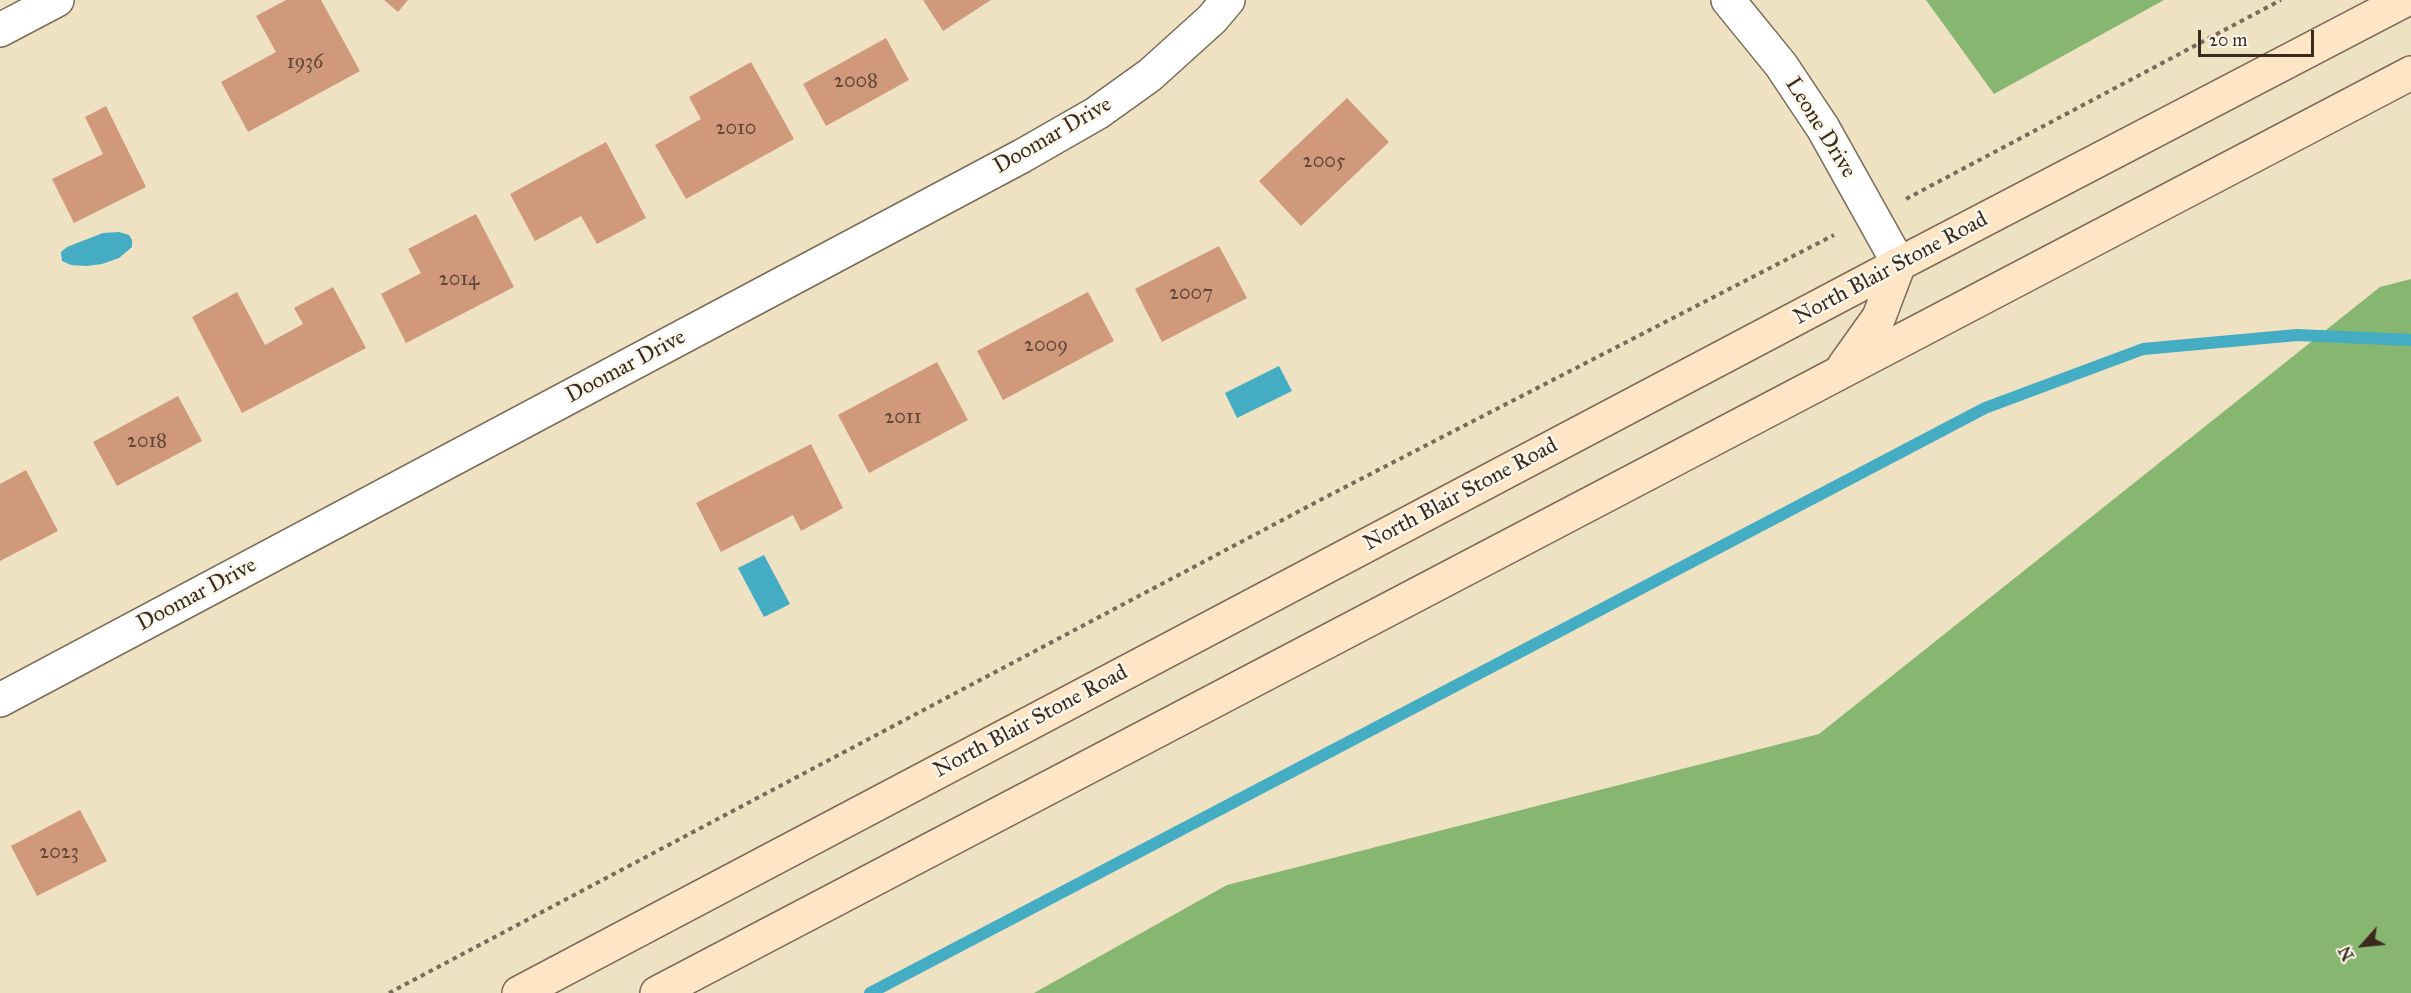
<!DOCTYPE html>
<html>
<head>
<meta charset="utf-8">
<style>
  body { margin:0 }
  #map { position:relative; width:2411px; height:993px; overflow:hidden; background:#eee2c3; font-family:"IM FELL Great Primer",serif }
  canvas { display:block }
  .north { position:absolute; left:2333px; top:915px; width:60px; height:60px; -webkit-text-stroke:4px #fbf7ec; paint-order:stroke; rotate:243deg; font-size:16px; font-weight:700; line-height:24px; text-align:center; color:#3b2a1e }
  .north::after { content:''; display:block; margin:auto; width:21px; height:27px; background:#3b2a1e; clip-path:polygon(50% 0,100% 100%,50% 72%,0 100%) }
  .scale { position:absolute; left:2198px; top:30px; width:116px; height:27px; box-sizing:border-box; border:3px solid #3b2a1e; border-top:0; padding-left:8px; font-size:18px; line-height:21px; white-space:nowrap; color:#3b2a1e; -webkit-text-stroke:4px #fbf7ec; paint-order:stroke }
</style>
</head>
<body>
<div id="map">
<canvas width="2411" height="993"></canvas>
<div class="north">N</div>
<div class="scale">20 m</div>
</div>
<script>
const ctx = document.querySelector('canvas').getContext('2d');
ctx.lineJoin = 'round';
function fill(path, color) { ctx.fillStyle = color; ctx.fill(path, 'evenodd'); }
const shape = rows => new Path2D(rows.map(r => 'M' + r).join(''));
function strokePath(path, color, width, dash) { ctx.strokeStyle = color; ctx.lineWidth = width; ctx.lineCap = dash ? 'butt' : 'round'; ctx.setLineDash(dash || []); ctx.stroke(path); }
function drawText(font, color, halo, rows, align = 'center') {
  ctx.font = font + ' "IM FELL Great Primer",serif'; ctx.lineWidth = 5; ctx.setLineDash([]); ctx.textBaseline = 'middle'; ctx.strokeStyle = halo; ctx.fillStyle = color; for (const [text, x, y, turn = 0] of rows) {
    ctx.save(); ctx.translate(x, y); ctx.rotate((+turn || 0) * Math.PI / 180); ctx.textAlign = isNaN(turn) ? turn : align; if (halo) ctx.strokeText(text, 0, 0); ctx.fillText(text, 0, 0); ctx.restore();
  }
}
fill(shape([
  [1926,0,2164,0,1994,94],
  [2411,279,2411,993,1034,993,1227,885,1819,734,2380,287]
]), '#87b670');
fill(shape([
  [119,232,129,235,132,240,132,247,119,258,102,264,86,266,71,265,62,261,61,252,67,247,103,233],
  [1279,366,1292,391,1237,418,1225,393],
  [764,555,790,604,764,617,738,568]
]), '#44acc3');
strokePath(shape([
  [870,993,1985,408,2143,349,2297,335,2411,340]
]), '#44acc3', 12);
fill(shape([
  [286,0,321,0,360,71,248,132,221,82,276,52,256,16],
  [384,0,408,0,398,12],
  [923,0,991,0,943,31],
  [886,38,909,80,826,126,803,84],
  [751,62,794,139,686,199,655,145,701,119,689,97],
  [1347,98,1389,142,1301,226,1259,181],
  [106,106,146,187,74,223,52,179,103,154,85,117],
  [606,142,646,218,597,244,581,216,535,241,510,194],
  [476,214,514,287,406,343,381,294,421,273,408,249],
  [1219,246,1247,298,1162,342,1135,289],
  [333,287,366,348,242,413,192,317,237,292,265,345,303,324,294,308],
  [1088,292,1114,341,1003,400,977,351],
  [937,362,968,420,869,473,838,415],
  [178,396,202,441,117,486,93,442],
  [811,444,843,508,801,531,793,515,721,552,696,503],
  [26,470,58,531,0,561,0,484],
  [80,810,107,861,37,896,11,846]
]), '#d1997c');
const minor = shape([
  [1728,0,1781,65,1823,128,1899,264],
  [0,30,57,0],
  [0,700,1022,156,1097,113,1150,75,1212,19,1228,0]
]);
const secondary = shape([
  [1844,366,1879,317,1899,264],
  [519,993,1899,264,2405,0],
  [657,993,2411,73]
]);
strokePath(minor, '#7a6a58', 36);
strokePath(secondary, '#7a6a58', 36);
strokePath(shape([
  [1906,199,2281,0],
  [389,993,1324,498,1834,235]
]), '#7a6a58', 4, [4.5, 4.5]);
strokePath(minor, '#fff', 33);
strokePath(secondary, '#fde5c5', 33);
drawText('20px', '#604636', null, [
  ["1936",305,63],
  ["2008",856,82],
  ["2010",736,129],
  ["2005",1324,162],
  ["2014",459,280],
  ["2007",1191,294],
  ["2009",1046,346],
  ["2011",903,418],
  ["2018",147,442],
  ["2023",59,853]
]);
drawText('22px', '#3b2a1e', '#fbf7ec', [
  ["Leone Drive",1820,128,58],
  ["Doomar Drive",1053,136,-30],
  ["North Blair Stone Road",1891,269,-28],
  ["Doomar Drive",626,367,-28],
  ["North Blair Stone Road",1461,495,-28],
  ["Doomar Drive",197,595,-28],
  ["North Blair Stone Road",1031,722,-28]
]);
</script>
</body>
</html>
